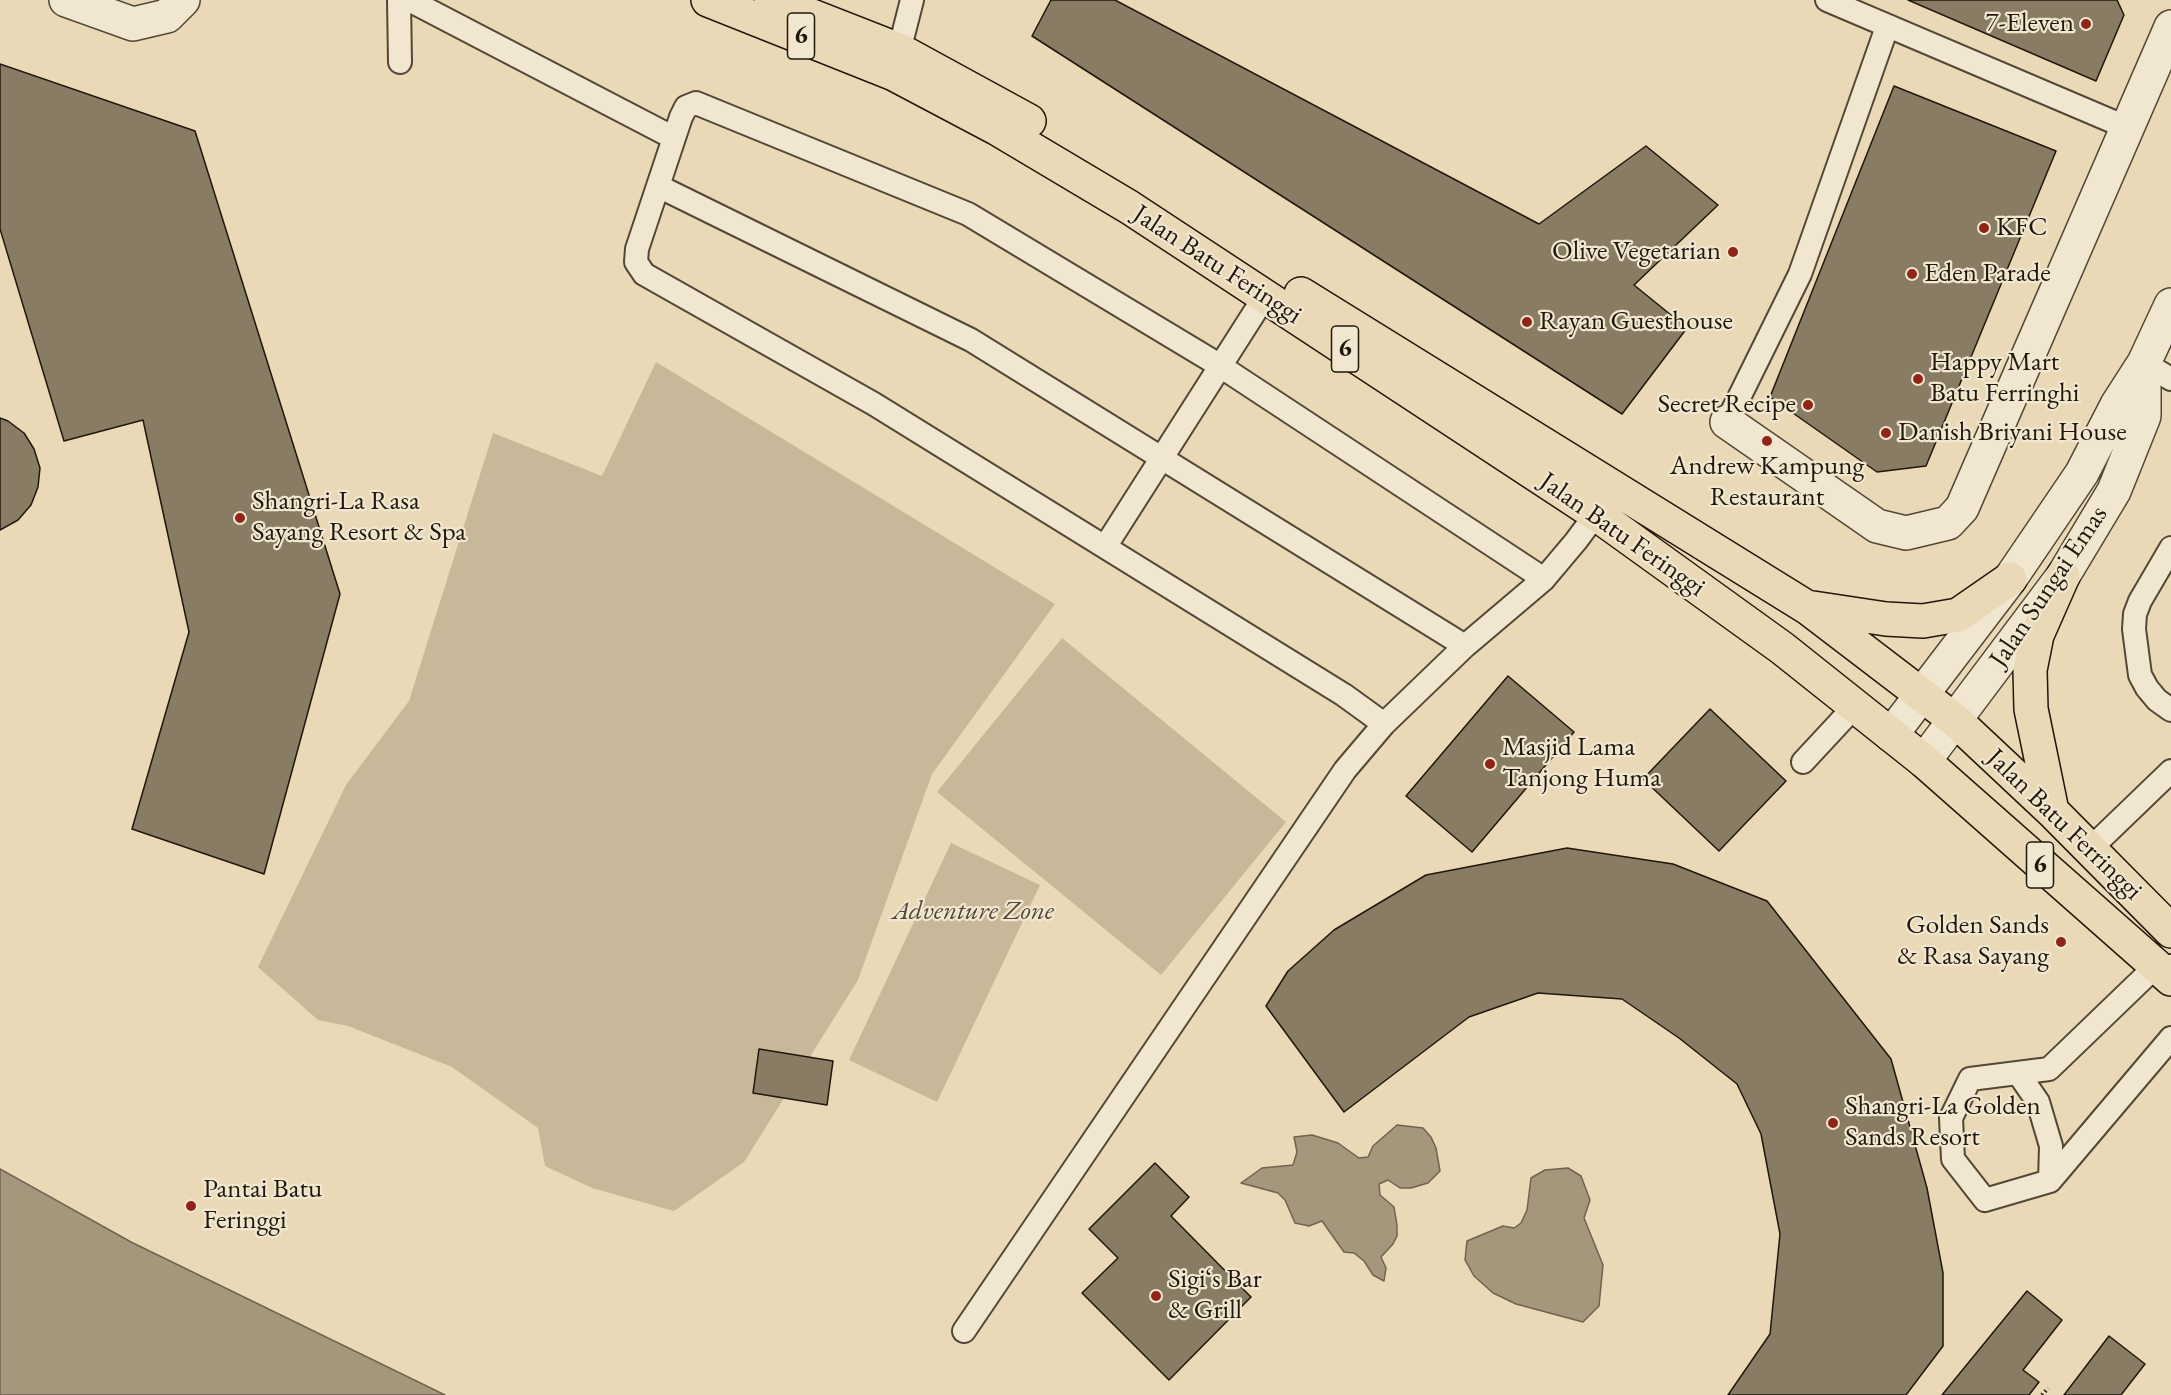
<!DOCTYPE html>
<html>
<head>
<meta charset="utf-8">
<style>
  body { margin:0 }
  canvas { display:block; background:#e9d9b6 }
</style>
</head>
<body>
<canvas width="2171" height="1395"></canvas>
<script>
const ctx = document.querySelector('canvas').getContext('2d');
ctx.lineJoin = 'round';
function fill(path, color) { ctx.fillStyle = color; ctx.fill(path, 'evenodd'); }
const shape = rows => new Path2D(rows.map(r => 'M' + r).join(''));
function strokePath(path, color, width, dash) { ctx.strokeStyle = color; ctx.lineWidth = width; ctx.lineCap = dash ? 'butt' : 'round'; ctx.setLineDash(dash || []); ctx.stroke(path); }
function drawText(font, color, halo, rows, align = 'center') {
  ctx.font = font + ' "EB Garamond",serif'; ctx.lineWidth = 4.5; ctx.setLineDash([]); ctx.textBaseline = 'middle'; ctx.strokeStyle = halo; ctx.fillStyle = color; for (const [text, x, y, turn = 0] of rows) {
    ctx.save(); ctx.translate(x, y); ctx.rotate((+turn || 0) * Math.PI / 180); ctx.textAlign = isNaN(turn) ? turn : align; if (halo) ctx.strokeText(text, 0, 0); ctx.fillText(text, 0, 0); ctx.restore();
  }
}
fill(shape([
  [656,362,1055,604,932,774,858,980,744,1162,674,1211,592,1188,545,1166,538,1128,452,1067,348,1026,318,1020,258,967,346,785,409,701,493,433,602,476],
  [1062,638,1286,822,1161,975,937,792],
  [951,843,1040,885,937,1102,849,1060]
]), '#c7b899');
const water = shape([
  [1397,1125,1423,1128,1431,1137,1436,1148,1440,1171,1428,1183,1411,1188,1400,1188,1388,1180,1379,1184,1380,1195,1394,1207,1397,1225,1397,1236,1393,1244,1381,1257,1386,1268,1384,1281,1373,1275,1364,1261,1354,1253,1344,1252,1322,1221,1309,1226,1295,1223,1285,1200,1278,1193,1241,1183,1262,1168,1293,1165,1297,1152,1294,1137,1312,1135,1338,1143,1359,1158,1368,1157,1373,1146,1397,1125],
  [1568,1168,1581,1176,1590,1200,1584,1218,1603,1265,1599,1306,1583,1322,1516,1304,1493,1293,1474,1276,1465,1260,1467,1241,1503,1226,1514,1228,1521,1223,1527,1210,1531,1178,1545,1170,1568,1168],
  [0,1169,131,1242,445,1395,0,1395,0,1169]
]);
fill(water, '#a5977c');
strokePath(water, '#70644f', 1.5);
const building = shape([
  [1051,0,1115,0,1539,224,1646,146,1718,205,1634,285,1687,328,1622,414,1032,36,1051,0],
  [1908,0,2117,0,2124,15,2096,81,1908,0],
  [0,64,195,131,340,594,264,874,132,829,189,632,143,420,64,441,0,229,0,64],
  [1894,86,2056,151,1926,466,1877,472,1770,397,1894,86],
  [0,418,8,421,24,433,34,449,40,468,38,487,31,505,18,520,0,530,0,418],
  [1508,676,1574,732,1472,852,1406,796,1508,676],
  [1710,709,1786,781,1719,851,1643,779,1710,709],
  [1567,848,1673,864,1767,901,1891,1059,1927,1188,1943,1273,1943,1346,1906,1395,1728,1395,1770,1334,1780,1234,1761,1134,1737,1084,1679,1038,1622,999,1538,993,1469,1017,1344,1112,1266,1006,1288,971,1334,930,1426,875,1567,848],
  [759,1049,833,1061,827,1105,753,1093,759,1049],
  [1155,1163,1189,1197,1171,1216,1251,1297,1169,1380,1082,1293,1118,1258,1089,1229,1155,1163],
  [2027,1291,2062,1320,2023,1370,2039,1382,2029,1395,1942,1395,2027,1291],
  [2109,1336,2145,1364,2121,1395,2064,1395,2109,1336]
]);
fill(building, '#897c64');
strokePath(building, '#21170c', 1.5);
const lane = shape([
  [399,0,400,62],
  [409,0,674,138],
  [1827,0,2128,128],
  [896,63,912,0],
  [658,186,971,340,1465,646],
  [2144,363,2171,379],
  [1727,422,1800,274,1887,27],
  [1105,547,1265,296],
  [2171,548,2140,601,2135,614,2134,629,2140,675,2147,688,2157,700,2171,710],
  [1384,724,1344,695,874,404,644,274,636,262,637,249,681,117,686,107,696,103,968,214,1214,362,1544,579],
  [1803,762,1855,706],
  [2090,849,2171,771],
  [2170,966,2155,967,2049,1069,1970,1079,1951,1118,1953,1159,1985,1200,2050,1181,2171,1038],
  [2018,1073,2038,1102,2051,1146,2050,1181],
  [964,1331,1345,770,1384,724,1465,646,1544,579,1576,541,1596,514]
]);
const street = shape([
  [66,0,133,24,167,16,183,0],
  [1727,422,1877,526,1906,533,1948,523,1962,508,2171,27],
  [1891,735,2010,579,2082,473,2117,405,2144,363,2171,305],
  [1924,761,2063,576,2114,491,2144,416,2144,363]
]);
const primary = shape([
  [708,0,894,74,998,129,1129,207,1596,514,1782,648,1924,761,2171,979],
  [771,0,899,50,1029,121],
  [1301,294,1808,608,1956,721,2052,811,2171,931],
  [1813,608,1886,619,1923,621,1958,615,2010,579],
  [2052,811,2031,709,2030,670,2037,635,2063,576]
]);
strokePath(lane, '#534836', 26);
strokePath(street, '#534836', 36);
strokePath(primary, '#21170c', 36);
strokePath(shape([
  [2042,1395,2048,1388]
]), '#21170c', 4, [1.5, 3]);
strokePath(lane, '#f1e6d0', 22);
strokePath(street, '#f1e6d0', 33);
strokePath(primary, '#e9d9b6', 33);
for (const [x, y, r, color] of [
  [2086,24,6,"#8f2418"],
  [1984,228,6,"#8f2418"],
  [1733,252,6,"#8f2418"],
  [1912,274,6,"#8f2418"],
  [1527,322,6,"#8f2418"],
  [1918,379,6,"#8f2418"],
  [1808,405,6,"#8f2418"],
  [1886,433,6,"#8f2418"],
  [1767,441,6,"#8f2418"],
  [240,518,6,"#8f2418"],
  [1490,764,6,"#8f2418"],
  [2061,942,6,"#8f2418"],
  [1833,1123,6,"#8f2418"],
  [191,1206,6,"#8f2418"],
  [1156,1296,6,"#8f2418"]
]) { const dot = new Path2D(); dot.arc(x, y, r, 0, 2 * Math.PI); ctx.fillStyle = color; ctx.fill(dot); strokePath(dot, '#f1e6d0', 2); }
for (const [x, y, w] of [
  [801,36,27],
  [1345,349,27],
  [2040,865,27]
]) { const box = new Path2D(); box.roundRect(x - w / 2, y - 23, w, 46, 4.5); ctx.fillStyle = '#f1e6d0'; ctx.fill(box); strokePath(box, '#21170c', 1.5); }
drawText('bold 26px', '#21170c', null, [
  ["6",801,36],
  ["6",1345,349],
  ["6",2040,865]
]);
drawText('27px', '#21170c', '#f1e6d0', [
  ["7-Eleven",2074,24,"right"],
  ["KFC",1996,228],
  ["Olive Vegetarian",1721,252,"right"],
  ["Eden Parade",1924,274],
  ["Rayan Guesthouse",1539,322],
  ["Happy Mart",1930,363],
  ["Batu Ferringhi",1930,394],
  ["Secret Recipe",1796,405,"right"],
  ["Danish Briyani House",1898,433],
  ["Andrew Kampung",1767,467,"center"],
  ["Restaurant",1767,498,"center"],
  ["Shangri-La Rasa",252,502],
  ["Sayang Resort & Spa",252,533],
  ["Masjid Lama",1502,748],
  ["Tanjong Huma",1502,779],
  ["Golden Sands",2049,926,"right"],
  ["& Rasa Sayang",2049,957,"right"],
  ["Shangri-La Golden",1845,1107],
  ["Sands Resort",1845,1138],
  ["Pantai Batu",203,1190],
  ["Feringgi",203,1221],
  ["Sigi‘s Bar",1168,1280],
  ["& Grill",1168,1311]
], 'left');
drawText('27px', '#21170c', '#f1e6d0', [
  ["Jalan Batu Feringgi",1217,265,33],
  ["Jalan Batu Feringgi",1622,535,35],
  ["Jalan Sungai Emas",2049,587,-56],
  ["Jalan Batu Ferringgi",2064,825,44]
]);
drawText('italic 27px', '#534736', '#f1e6d0', [
  ["Adventure Zone",973,912]
]);
</script>
</body>
</html>
